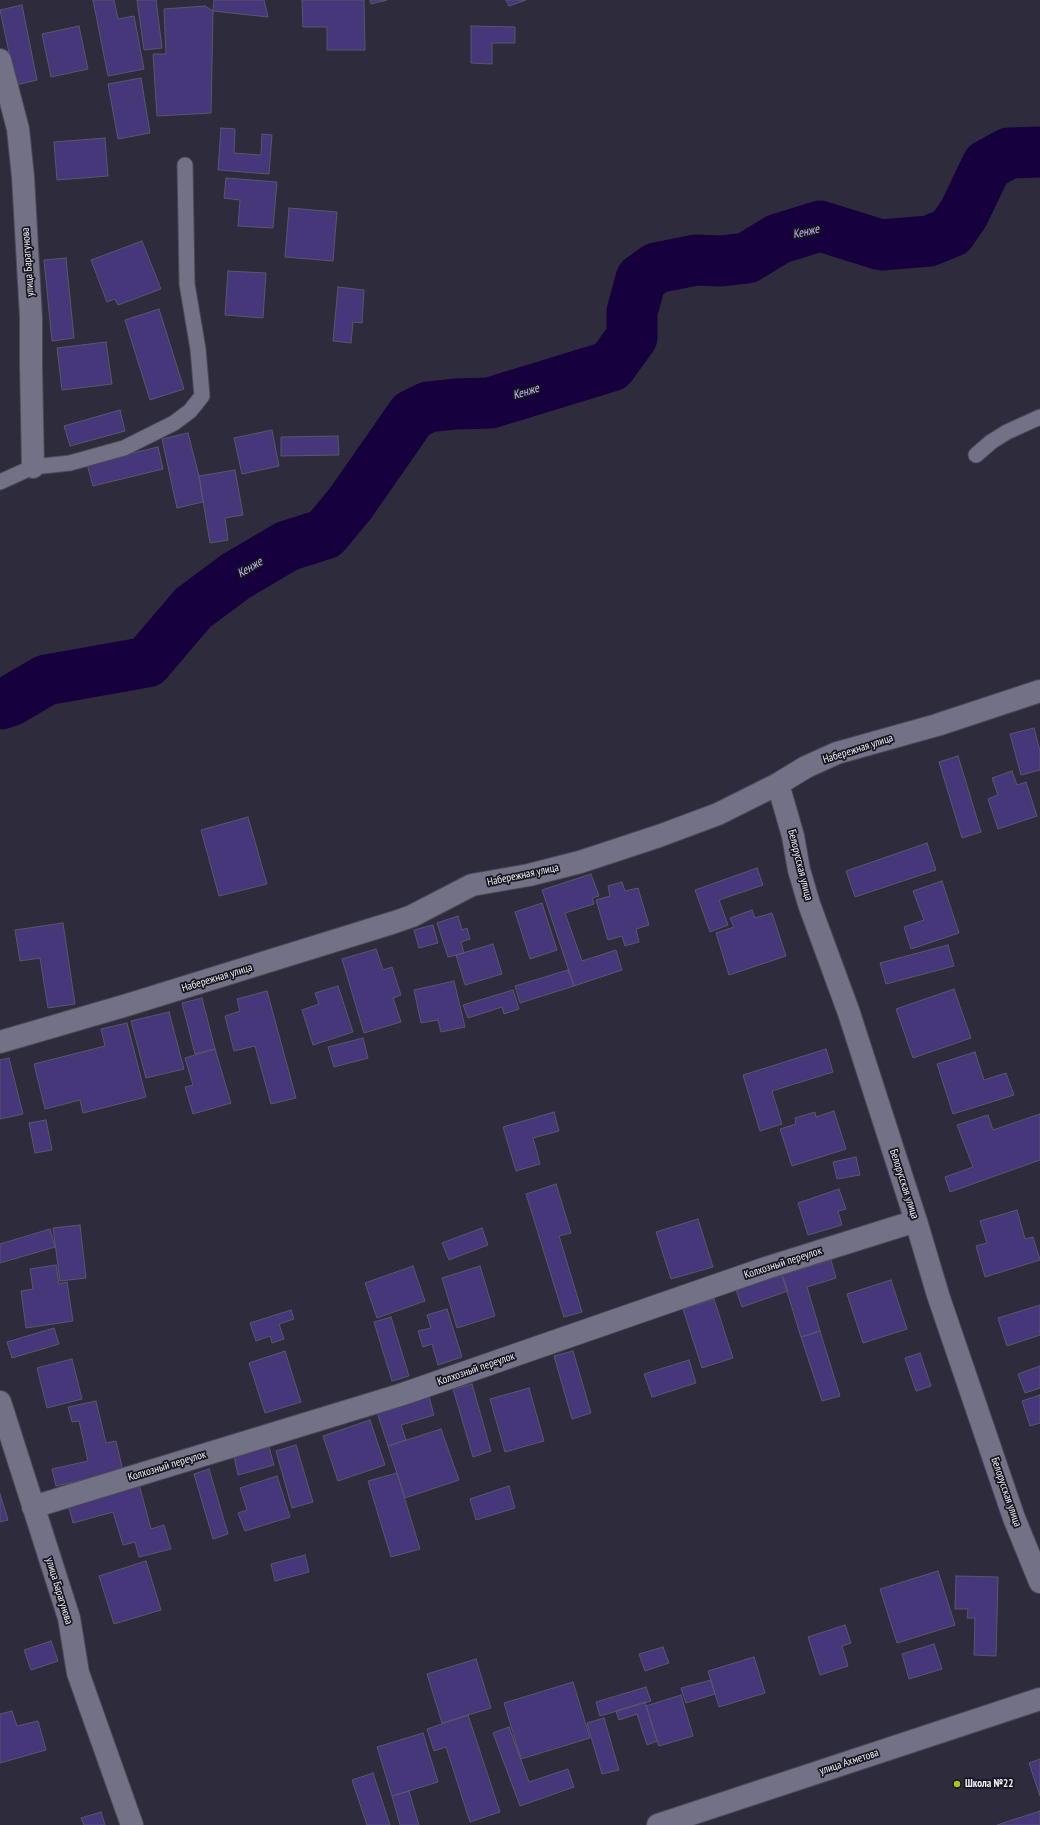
<!DOCTYPE html>
<html>
<head>
<meta charset="utf-8">
<style>
  body { margin:0 }
  canvas { display:block; background:#2d2b3c }
</style>
</head>
<body>
<canvas width="1040" height="1825"></canvas>
<script>
const ctx = document.querySelector('canvas').getContext('2d');
ctx.lineJoin = 'round';
const shape = rows => new Path2D(rows.map(r => 'M' + r).join(''));
function strokePath(path, color, width, dash) { ctx.strokeStyle = color; ctx.lineWidth = width; ctx.lineCap = dash ? 'butt' : 'round'; ctx.setLineDash(dash || []); ctx.stroke(path); }
function fill(path, color) { ctx.fillStyle = color; ctx.fill(path, 'evenodd'); }
function drawText(font, color, halo, rows, align = 'center') {
  ctx.font = font + ' "PT Sans Narrow",sans-serif'; ctx.lineWidth = 3.5; ctx.setLineDash([]); ctx.textBaseline = 'middle'; ctx.strokeStyle = halo; ctx.fillStyle = color; for (const [text, x, y, turn = 0] of rows) {
    ctx.save(); ctx.translate(x, y); ctx.rotate((+turn || 0) * Math.PI / 180); ctx.textAlign = isNaN(turn) ? turn : align; if (halo) ctx.strokeText(text, 0, 0); ctx.fillText(text, 0, 0); ctx.restore();
  }
}
strokePath(shape([
  [0,704,10,701,46,680,147,662,193,608,236,576,287,546,325,534,350,504,412,415,428,407,455,404,490,403,611,366,632,337,632,312,641,279,656,268,696,260,721,261,747,258,778,239,820,226,881,245,929,241,951,232,964,213,987,165,1009,153,1040,152]
]), '#16003d', 51);
const building = shape([
  [93,0,114,0,118,19,134,16,144,69,108,76,93,0],
  [137,0,156,0,162,48,144,50,137,0],
  [214,0,264,0,268,17,213,11,214,0],
  [302,0,364,0,365,50,327,50,327,27,303,27,302,0],
  [370,0,387,0,371,4,370,0],
  [506,0,526,0,509,6,506,0],
  [22,5,37,80,16,85,0,10,22,5],
  [205,6,213,11,211,113,157,116,153,54,166,54,164,9,205,6],
  [79,26,88,69,51,77,42,34,79,26],
  [471,26,515,27,515,43,492,43,492,64,471,63,471,26],
  [141,78,150,133,118,139,108,84,141,78],
  [221,128,235,129,234,153,261,155,262,134,272,135,269,174,218,170,221,128],
  [105,138,108,176,57,180,54,142,105,138],
  [226,178,277,182,273,228,238,226,240,200,224,198,226,178],
  [289,208,337,212,333,261,285,257,289,208],
  [142,241,161,289,118,305,115,299,107,302,91,260,142,241],
  [66,258,74,338,52,341,44,260,66,258],
  [228,271,266,273,263,318,225,315,228,271],
  [338,287,364,290,362,323,353,322,351,343,333,341,338,287],
  [159,309,184,389,150,400,125,320,159,309],
  [106,342,112,384,62,390,57,348,106,342],
  [120,410,125,431,70,446,64,426,120,410],
  [272,430,279,466,242,474,234,438,272,430],
  [188,433,199,476,203,502,177,508,162,439,188,433],
  [338,436,339,455,281,456,281,437,338,436],
  [158,447,163,469,93,486,87,464,158,447],
  [235,470,243,515,225,518,228,540,210,543,199,476,235,470],
  [1034,728,1040,751,1040,770,1021,775,1010,734,1034,728],
  [958,756,981,832,962,838,939,762,958,756],
  [1012,771,1017,785,1026,782,1037,816,998,829,988,799,998,795,992,778,1012,771],
  [248,817,267,884,219,896,201,830,248,817],
  [927,843,936,870,855,897,846,871,927,843],
  [757,868,763,885,719,900,728,925,710,932,695,890,757,868],
  [591,874,599,896,592,898,594,904,565,913,582,961,616,950,622,970,574,986,542,890,591,874],
  [942,881,959,933,911,949,904,927,924,920,913,891,942,881],
  [622,882,625,891,638,888,649,925,636,929,639,942,625,946,622,936,608,940,596,900,610,896,608,886,622,882],
  [542,903,557,950,530,959,515,912,542,903],
  [752,910,755,918,772,913,786,956,729,975,716,933,734,927,730,918,752,910],
  [458,916,462,930,467,928,470,939,461,942,464,953,448,957,437,923,458,916],
  [63,923,75,1004,48,1008,40,958,20,961,15,930,63,923],
  [433,925,438,943,419,948,414,930,433,925],
  [493,944,502,974,465,985,456,955,493,944],
  [948,945,954,966,886,984,880,963,948,945],
  [376,949,383,970,392,967,401,995,393,998,401,1022,364,1033,342,959,376,949],
  [568,970,574,986,520,1003,515,986,568,970],
  [454,981,465,1027,441,1032,438,1020,421,1023,414,990,454,981],
  [338,986,353,1032,313,1045,302,1010,319,1004,315,993,338,986],
  [954,989,971,1038,913,1058,896,1009,954,989],
  [513,990,519,1009,504,1014,502,1007,468,1018,463,1005,513,990],
  [267,991,296,1098,271,1104,255,1046,234,1051,225,1016,240,1011,237,999,267,991],
  [202,998,215,1049,195,1054,182,1003,202,998],
  [169,1012,184,1069,146,1078,131,1021,169,1012],
  [127,1023,146,1097,83,1113,80,1100,45,1109,34,1064,105,1046,101,1029,127,1023],
  [363,1038,368,1058,334,1067,328,1047,363,1038],
  [215,1049,231,1103,193,1114,185,1087,193,1085,185,1058,215,1049],
  [826,1049,833,1072,772,1091,782,1124,760,1131,743,1075,826,1049],
  [975,1052,984,1080,1006,1073,1014,1095,953,1114,937,1064,975,1052],
  [9,1058,23,1114,0,1119,0,1060,9,1058],
  [834,1111,846,1149,792,1166,780,1129,796,1124,795,1118,815,1112,816,1117,834,1111],
  [554,1112,559,1131,533,1138,540,1164,516,1171,503,1127,554,1112],
  [1040,1114,1040,1160,950,1192,945,1177,973,1167,957,1125,988,1115,993,1130,1040,1114],
  [46,1120,52,1150,35,1153,29,1123,46,1120],
  [856,1157,860,1175,837,1179,833,1162,856,1157],
  [556,1184,571,1233,559,1236,582,1312,564,1317,526,1194,556,1184],
  [839,1189,846,1209,838,1211,842,1225,808,1235,798,1203,839,1189],
  [1017,1210,1025,1239,1033,1237,1040,1260,985,1277,976,1246,987,1243,980,1221,1017,1210],
  [698,1219,713,1267,671,1279,656,1232,698,1219],
  [80,1225,86,1278,60,1281,53,1228,80,1225],
  [482,1228,488,1245,449,1260,442,1243,482,1228],
  [50,1229,55,1247,0,1263,0,1244,50,1229],
  [831,1260,836,1278,807,1287,820,1331,801,1337,782,1275,831,1260],
  [56,1265,59,1284,67,1282,73,1321,26,1328,21,1291,33,1289,30,1269,56,1265],
  [413,1266,425,1301,377,1318,365,1283,413,1266],
  [480,1266,495,1316,457,1328,442,1278,480,1266],
  [782,1275,788,1291,742,1307,736,1290,782,1275],
  [891,1280,907,1329,863,1343,847,1294,891,1280],
  [714,1299,733,1358,702,1368,683,1309,714,1299],
  [1040,1305,1040,1335,1007,1346,998,1318,1040,1305],
  [447,1309,462,1357,438,1365,432,1344,423,1347,418,1331,431,1328,427,1315,447,1309],
  [291,1310,294,1319,279,1324,284,1339,272,1343,270,1336,256,1341,250,1323,291,1310],
  [391,1317,409,1376,392,1381,374,1322,391,1317],
  [54,1328,59,1344,12,1358,7,1342,54,1328],
  [820,1331,840,1396,822,1401,801,1337,820,1331],
  [285,1351,301,1402,265,1413,249,1363,285,1351],
  [573,1351,591,1413,572,1419,554,1356,573,1351],
  [920,1353,931,1386,916,1391,905,1358,920,1353],
  [72,1359,82,1399,47,1408,37,1368,72,1359],
  [689,1360,696,1383,652,1397,644,1374,689,1360],
  [1040,1366,1040,1388,1025,1393,1018,1374,1040,1366],
  [472,1384,491,1451,473,1457,453,1389,472,1384],
  [529,1388,544,1441,505,1452,490,1399,529,1388],
  [1040,1395,1040,1423,1030,1426,1022,1401,1040,1395],
  [429,1397,434,1415,401,1425,406,1440,388,1446,377,1412,429,1397],
  [96,1401,106,1443,116,1441,123,1471,56,1486,52,1469,88,1461,79,1421,72,1422,68,1407,96,1401],
  [370,1420,385,1465,338,1481,323,1436,370,1420],
  [441,1429,459,1480,405,1498,388,1446,441,1429],
  [296,1445,313,1502,292,1508,276,1451,296,1445],
  [269,1447,274,1465,238,1475,234,1456,269,1447],
  [209,1469,228,1534,213,1539,194,1474,209,1469],
  [397,1473,420,1549,391,1557,368,1481,397,1473],
  [277,1476,290,1517,245,1531,238,1513,247,1510,240,1488,277,1476],
  [139,1484,151,1529,164,1525,171,1549,139,1557,135,1542,123,1545,113,1512,73,1523,68,1504,139,1484],
  [509,1486,515,1508,476,1520,470,1499,509,1486],
  [0,1494,8,1520,0,1522,0,1494],
  [305,1555,309,1572,275,1581,271,1564,305,1555],
  [146,1561,161,1610,114,1624,99,1576,146,1561],
  [938,1571,955,1625,897,1643,880,1589,938,1571],
  [956,1576,998,1577,996,1656,974,1655,975,1618,967,1618,968,1609,955,1609,956,1576],
  [845,1625,851,1643,842,1646,848,1666,820,1675,808,1637,845,1625],
  [51,1641,58,1661,31,1670,24,1650,51,1641],
  [934,1644,942,1669,909,1679,902,1654,934,1644],
  [663,1647,669,1663,645,1671,639,1654,663,1647],
  [754,1657,765,1693,719,1707,708,1671,754,1657],
  [476,1659,491,1708,442,1723,427,1674,476,1659],
  [711,1680,715,1694,686,1703,681,1688,711,1680],
  [573,1682,590,1738,521,1759,504,1703,573,1682],
  [646,1687,651,1701,600,1716,596,1702,646,1687],
  [681,1695,693,1736,659,1746,646,1706,681,1695],
  [645,1702,657,1741,647,1745,637,1714,619,1720,616,1711,645,1702],
  [12,1711,17,1726,38,1721,46,1750,0,1763,0,1714,12,1711],
  [468,1715,500,1812,470,1822,446,1747,434,1751,427,1729,468,1715],
  [604,1718,619,1770,602,1774,587,1723,604,1718],
  [509,1727,529,1782,568,1769,574,1787,520,1806,493,1733,509,1727],
  [423,1733,438,1782,392,1796,377,1747,423,1733],
  [1040,1759,1040,1796,1029,1763,1040,1759],
  [373,1773,390,1825,367,1825,352,1780,373,1773],
  [409,1791,419,1825,400,1825,392,1796,409,1791],
  [1040,1811,1040,1825,997,1825,1040,1811],
  [101,1812,105,1825,84,1825,81,1818,101,1812]
]);
fill(building, '#45377a');
strokePath(building, '#59576a', 1);
const lane = shape([
  [976,455,991,442,1007,432,1040,417],
  [0,482,33,467,70,463,124,448,174,423,190,411,202,396,198,349,187,284,185,165]
]);
const street = shape([
  [0,60,18,129,23,177,31,318,31,366,33,467],
  [778,784,793,836,799,870,809,904,849,1013,916,1221,938,1295,1014,1518,1040,1582],
  [0,1042,127,1005,395,922,412,916,472,885,529,875,580,862,659,836,718,814,778,784,806,767,837,753,937,725,1040,691],
  [0,1402,69,1618,78,1673,132,1825],
  [33,1507,400,1395,766,1268,916,1221]
]);
const secondary = shape([
  [658,1825,1040,1699]
]);
strokePath(lane, '#4b4857', 17);
strokePath(street, '#4b4857', 24);
strokePath(secondary, '#4b4857', 24);
strokePath(lane, '#737185', 15);
strokePath(street, '#737185', 22);
strokePath(secondary, '#737185', 22);
for (const [x, y, r, color] of [
  [957,1784,4,"#aac718"]
]) { const dot = new Path2D(); dot.arc(x, y, r, 0, 2 * Math.PI); ctx.fillStyle = color; ctx.fill(dot); strokePath(dot, '#16151d', 1.5); }
drawText('11px', '#f1f0fc', '#16151d', [
  ["улица Барагунова",28,262,-94],
  ["Набережная улица",858,749,-18],
  ["Белорусская улица",800,865,76],
  ["Набережная улица",523,875,-12],
  ["Набережная улица",217,978,-17],
  ["Белорусская улица",904,1184,72],
  ["Колхозный переулок",783,1263,-18],
  ["Колхозный переулок",476,1369,-19],
  ["Колхозный переулок",167,1466,-17],
  ["Белорусская улица",1006,1492,71],
  ["улица Барагунова",59,1591,73],
  ["улица Ахметова",849,1762,-18]
]);
drawText('bold 11px', '#f1f0fc', '#16151d', [
  ["Школа №22",965,1784]
], 'left');
drawText('italic 12px', '#c1b9f5', '#16151d', [
  ["Кенже",806,232,-13],
  ["Кенже",526,392,-17],
  ["Кенже",250,568,-31]
]);
</script>
</body>
</html>
